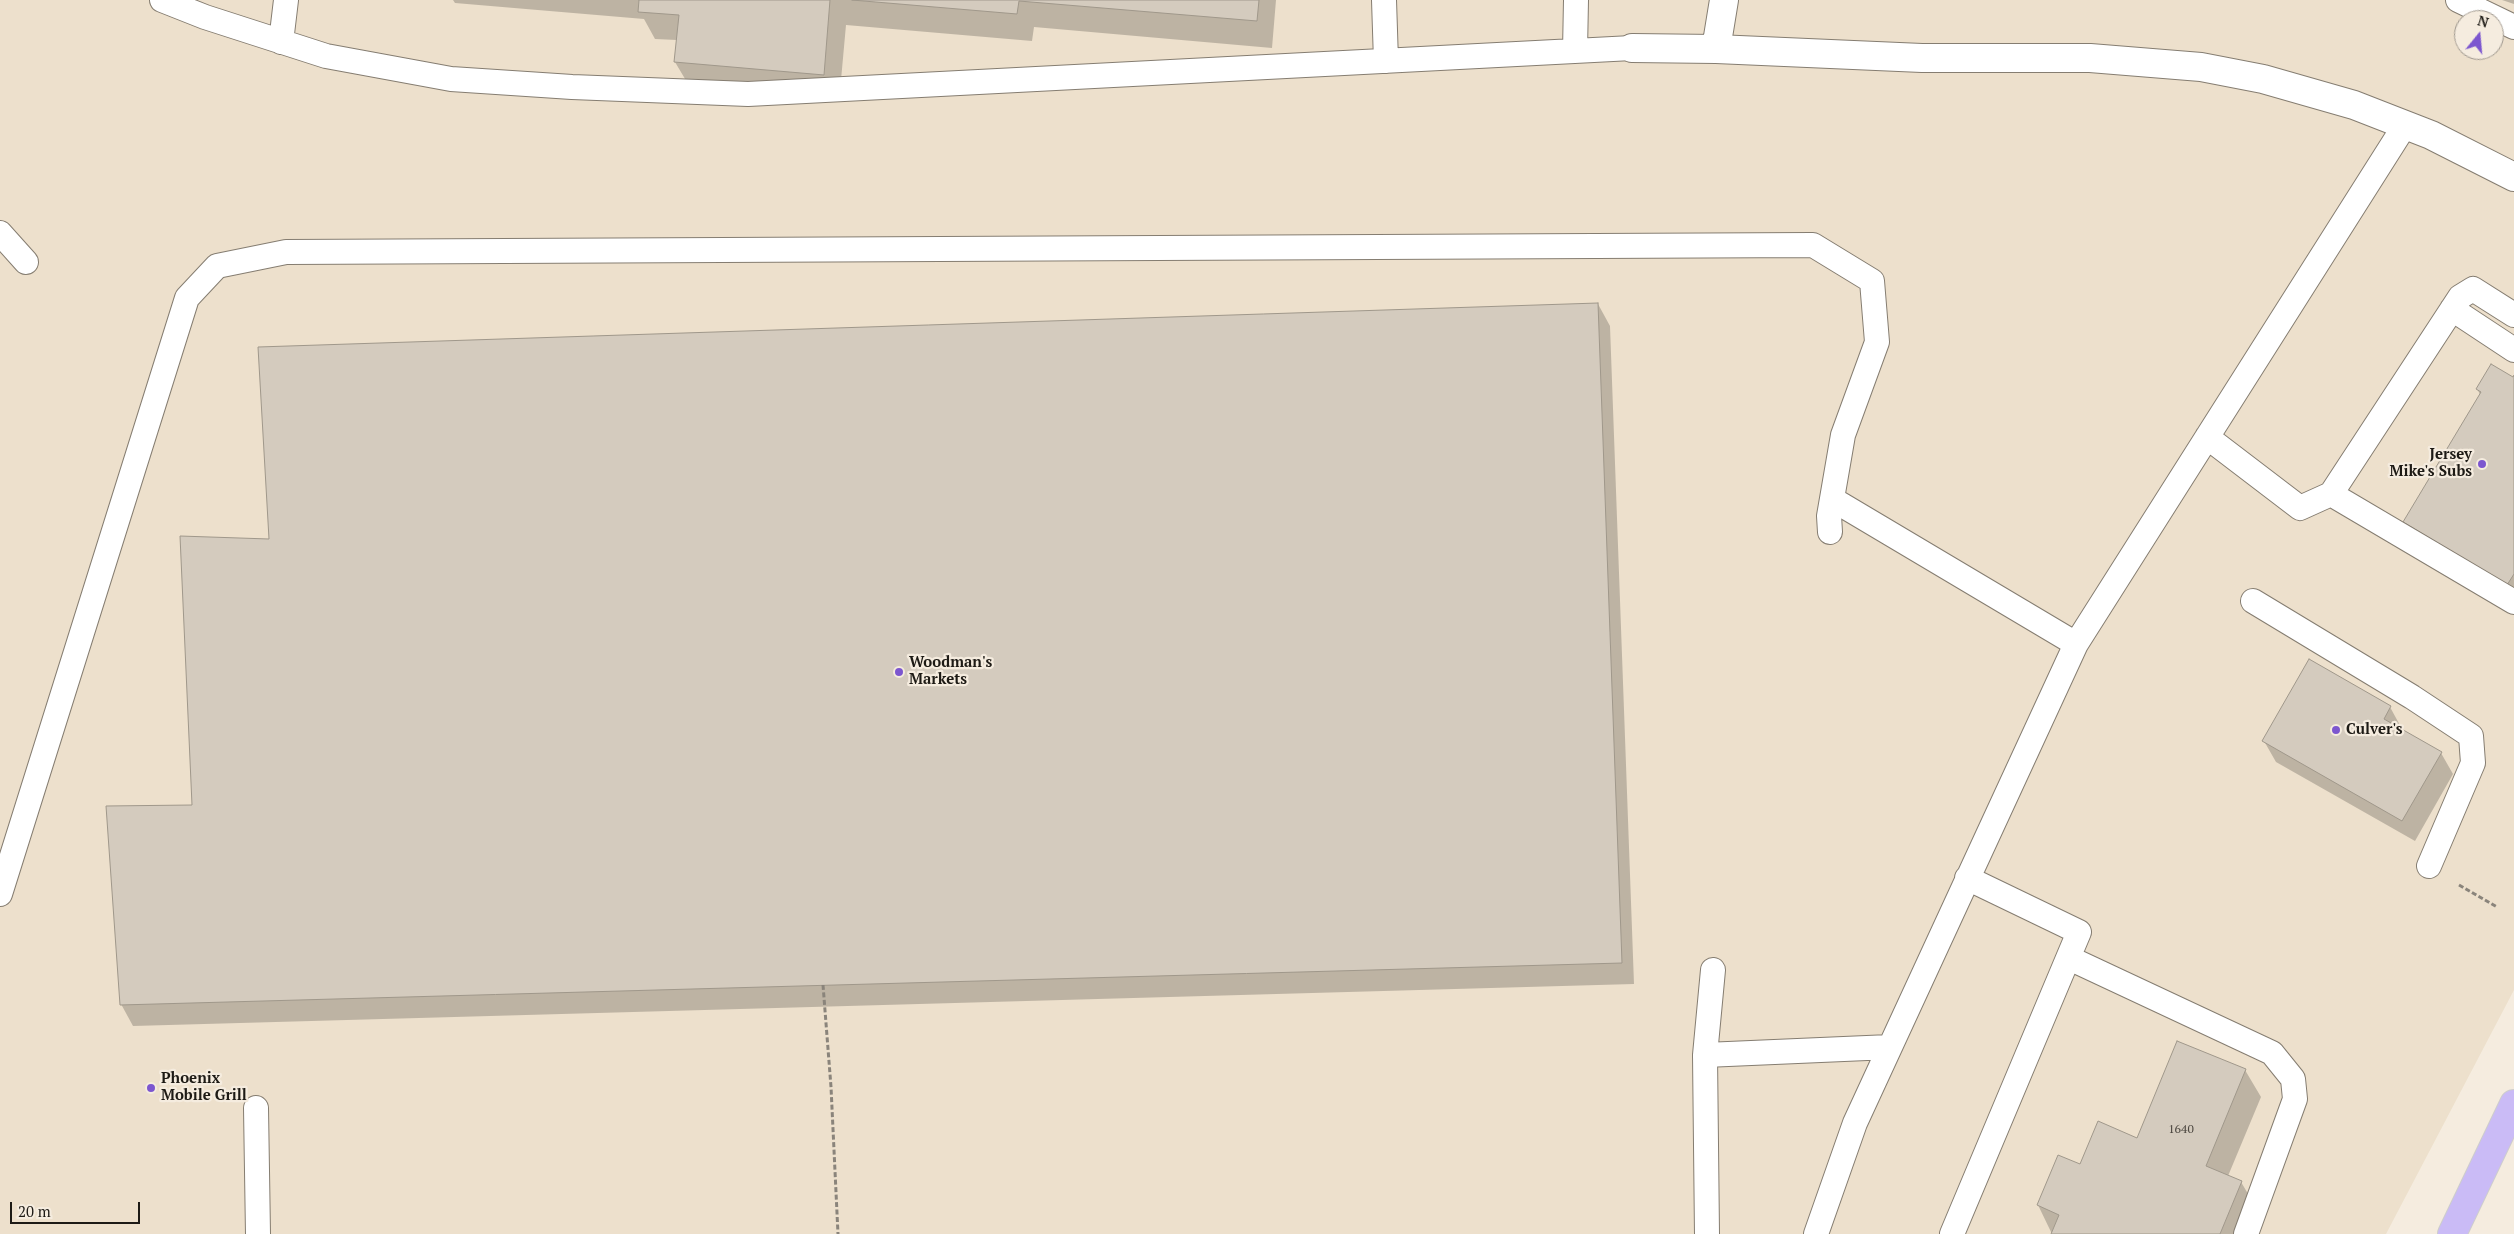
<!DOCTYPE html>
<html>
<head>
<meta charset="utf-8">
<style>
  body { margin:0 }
  #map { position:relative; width:2514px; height:1234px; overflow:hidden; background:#f5ecdf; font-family:"PT Serif",serif }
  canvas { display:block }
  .north { position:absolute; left:2454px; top:10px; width:50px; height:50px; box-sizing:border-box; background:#f5ecdf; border:1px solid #9f988e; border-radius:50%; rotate:17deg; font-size:14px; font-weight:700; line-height:20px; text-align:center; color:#1d1a15 }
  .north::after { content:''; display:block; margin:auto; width:18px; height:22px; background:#7c56cf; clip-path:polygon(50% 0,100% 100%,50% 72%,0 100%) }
  .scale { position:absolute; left:10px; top:1202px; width:130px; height:22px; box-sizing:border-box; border:2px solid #1d1a15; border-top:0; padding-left:6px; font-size:15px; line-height:18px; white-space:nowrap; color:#1d1a15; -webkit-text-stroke:4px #f5ecdf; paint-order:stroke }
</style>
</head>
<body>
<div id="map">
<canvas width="2514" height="1234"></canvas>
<div class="north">N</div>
<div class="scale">20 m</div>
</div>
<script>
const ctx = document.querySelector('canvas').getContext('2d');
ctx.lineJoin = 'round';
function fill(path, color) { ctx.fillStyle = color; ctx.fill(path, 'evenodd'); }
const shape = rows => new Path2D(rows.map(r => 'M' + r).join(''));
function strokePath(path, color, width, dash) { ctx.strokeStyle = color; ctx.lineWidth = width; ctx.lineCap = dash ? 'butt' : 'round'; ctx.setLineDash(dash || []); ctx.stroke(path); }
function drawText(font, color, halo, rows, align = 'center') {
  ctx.font = font + ' "PT Serif",serif'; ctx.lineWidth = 4.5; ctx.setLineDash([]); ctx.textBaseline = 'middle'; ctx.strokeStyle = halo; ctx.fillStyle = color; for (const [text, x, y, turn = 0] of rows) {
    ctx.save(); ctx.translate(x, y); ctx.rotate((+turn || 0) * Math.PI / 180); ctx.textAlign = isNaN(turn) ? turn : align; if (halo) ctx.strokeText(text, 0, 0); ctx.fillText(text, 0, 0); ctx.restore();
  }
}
fill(shape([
  [0,0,2514,0,2514,990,2386,1234,0,1234],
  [2464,20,2494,20,2494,50,2464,50]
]), '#ede0cc');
fill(shape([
  [453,0,1276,0,1272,48,1034,27,1032,41,846,25,839,102,691,89,675,62,677,40,655,39,644,19,455,3],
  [2502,0,2514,0,2514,4],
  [1598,304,1610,326,1634,984,133,1026,121,1004,193,806,270,540],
  [2514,377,2514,602,2417,543,2405,522,2481,396,2477,389],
  [2390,707,2402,729,2401,731,2441,753,2453,774,2415,841,2276,762,2264,741],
  [2245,1070,2261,1097,2228,1176,2241,1182,2257,1209,2246,1234,2052,1234,2038,1205,2081,1165,2138,1140]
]), '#0003');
const building = shape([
  [639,0,830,0,824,75,674,62,679,15,638,12,639,0],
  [852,0,1259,0,1257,21,1019,1,1017,14,852,0],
  [1598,303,1622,963,120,1005,106,806,192,805,180,536,269,539,258,347,1598,303],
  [2491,364,2513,377,2514,375,2514,574,2507,585,2403,522,2481,392,2476,389,2491,364],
  [2309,659,2391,706,2384,719,2442,752,2402,821,2262,741,2309,659],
  [2177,1041,2246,1069,2206,1166,2242,1181,2220,1234,2051,1234,2059,1215,2037,1205,2058,1155,2080,1164,2098,1121,2137,1138,2177,1041]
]);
fill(building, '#d4cbbe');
strokePath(building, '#a0988b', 1);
const lane = shape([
  [162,0,205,17,326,56,451,79,572,87,748,94,1632,48],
  [1384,0,1386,61],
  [2458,0,2514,27],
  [281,42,286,0],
  [1575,51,1576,0],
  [0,233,26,262],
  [2452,309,2514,350],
  [2207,437,2300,508,2331,494,2460,297,2473,289,2514,315],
  [2331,494,2514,602],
  [1832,499,2076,644,2405,125],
  [2253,601,2412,697,2471,736,2473,763,2429,866],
  [0,894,187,298,217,266,286,252,1813,245,1872,281,1877,342,1843,435,1829,516,1830,532],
  [2069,958,2272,1053,2293,1079,2295,1099,2246,1234],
  [1705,1055,1890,1047],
  [256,1108,258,1234],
  [1707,1234,1705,1055,1713,970],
  [1816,1234,1855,1123,2076,644],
  [1952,1234,2079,932,1967,878]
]);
const street = shape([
  [1632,48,1716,49,1922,58,2090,58,2201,67,2263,79,2354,105,2431,135,2514,177],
  [1716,49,1724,0]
]);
const primary = shape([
  [2452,1234,2514,1104]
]);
strokePath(lane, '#857d71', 26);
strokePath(street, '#857d71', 30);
strokePath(primary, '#cdcdcc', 30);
strokePath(shape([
  [2459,885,2497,907],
  [823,985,831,1087,838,1234]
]), '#8a847b', 3, [5, 2.5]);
strokePath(lane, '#fff', 24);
strokePath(street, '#fff', 28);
strokePath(primary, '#cabbf6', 28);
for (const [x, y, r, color] of [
  [2482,464,5,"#7c56cf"],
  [899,672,5,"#7c56cf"],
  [2336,730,5,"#7c56cf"],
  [151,1088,5,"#7c56cf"]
]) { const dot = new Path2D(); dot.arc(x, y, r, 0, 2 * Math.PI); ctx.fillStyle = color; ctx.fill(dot); strokePath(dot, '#f5ecdf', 2); }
drawText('12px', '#4b463f', null, [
  ["1640",2181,1130]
]);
drawText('bold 15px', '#1d1a15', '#f5ecdf', [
  ["Jersey",2472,455,"right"],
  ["Mike's Subs",2472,472,"right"],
  ["Woodman's",909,663],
  ["Markets",909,680],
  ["Culver's",2346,730],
  ["Phoenix",161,1079],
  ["Mobile Grill",161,1096]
], 'left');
</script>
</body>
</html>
